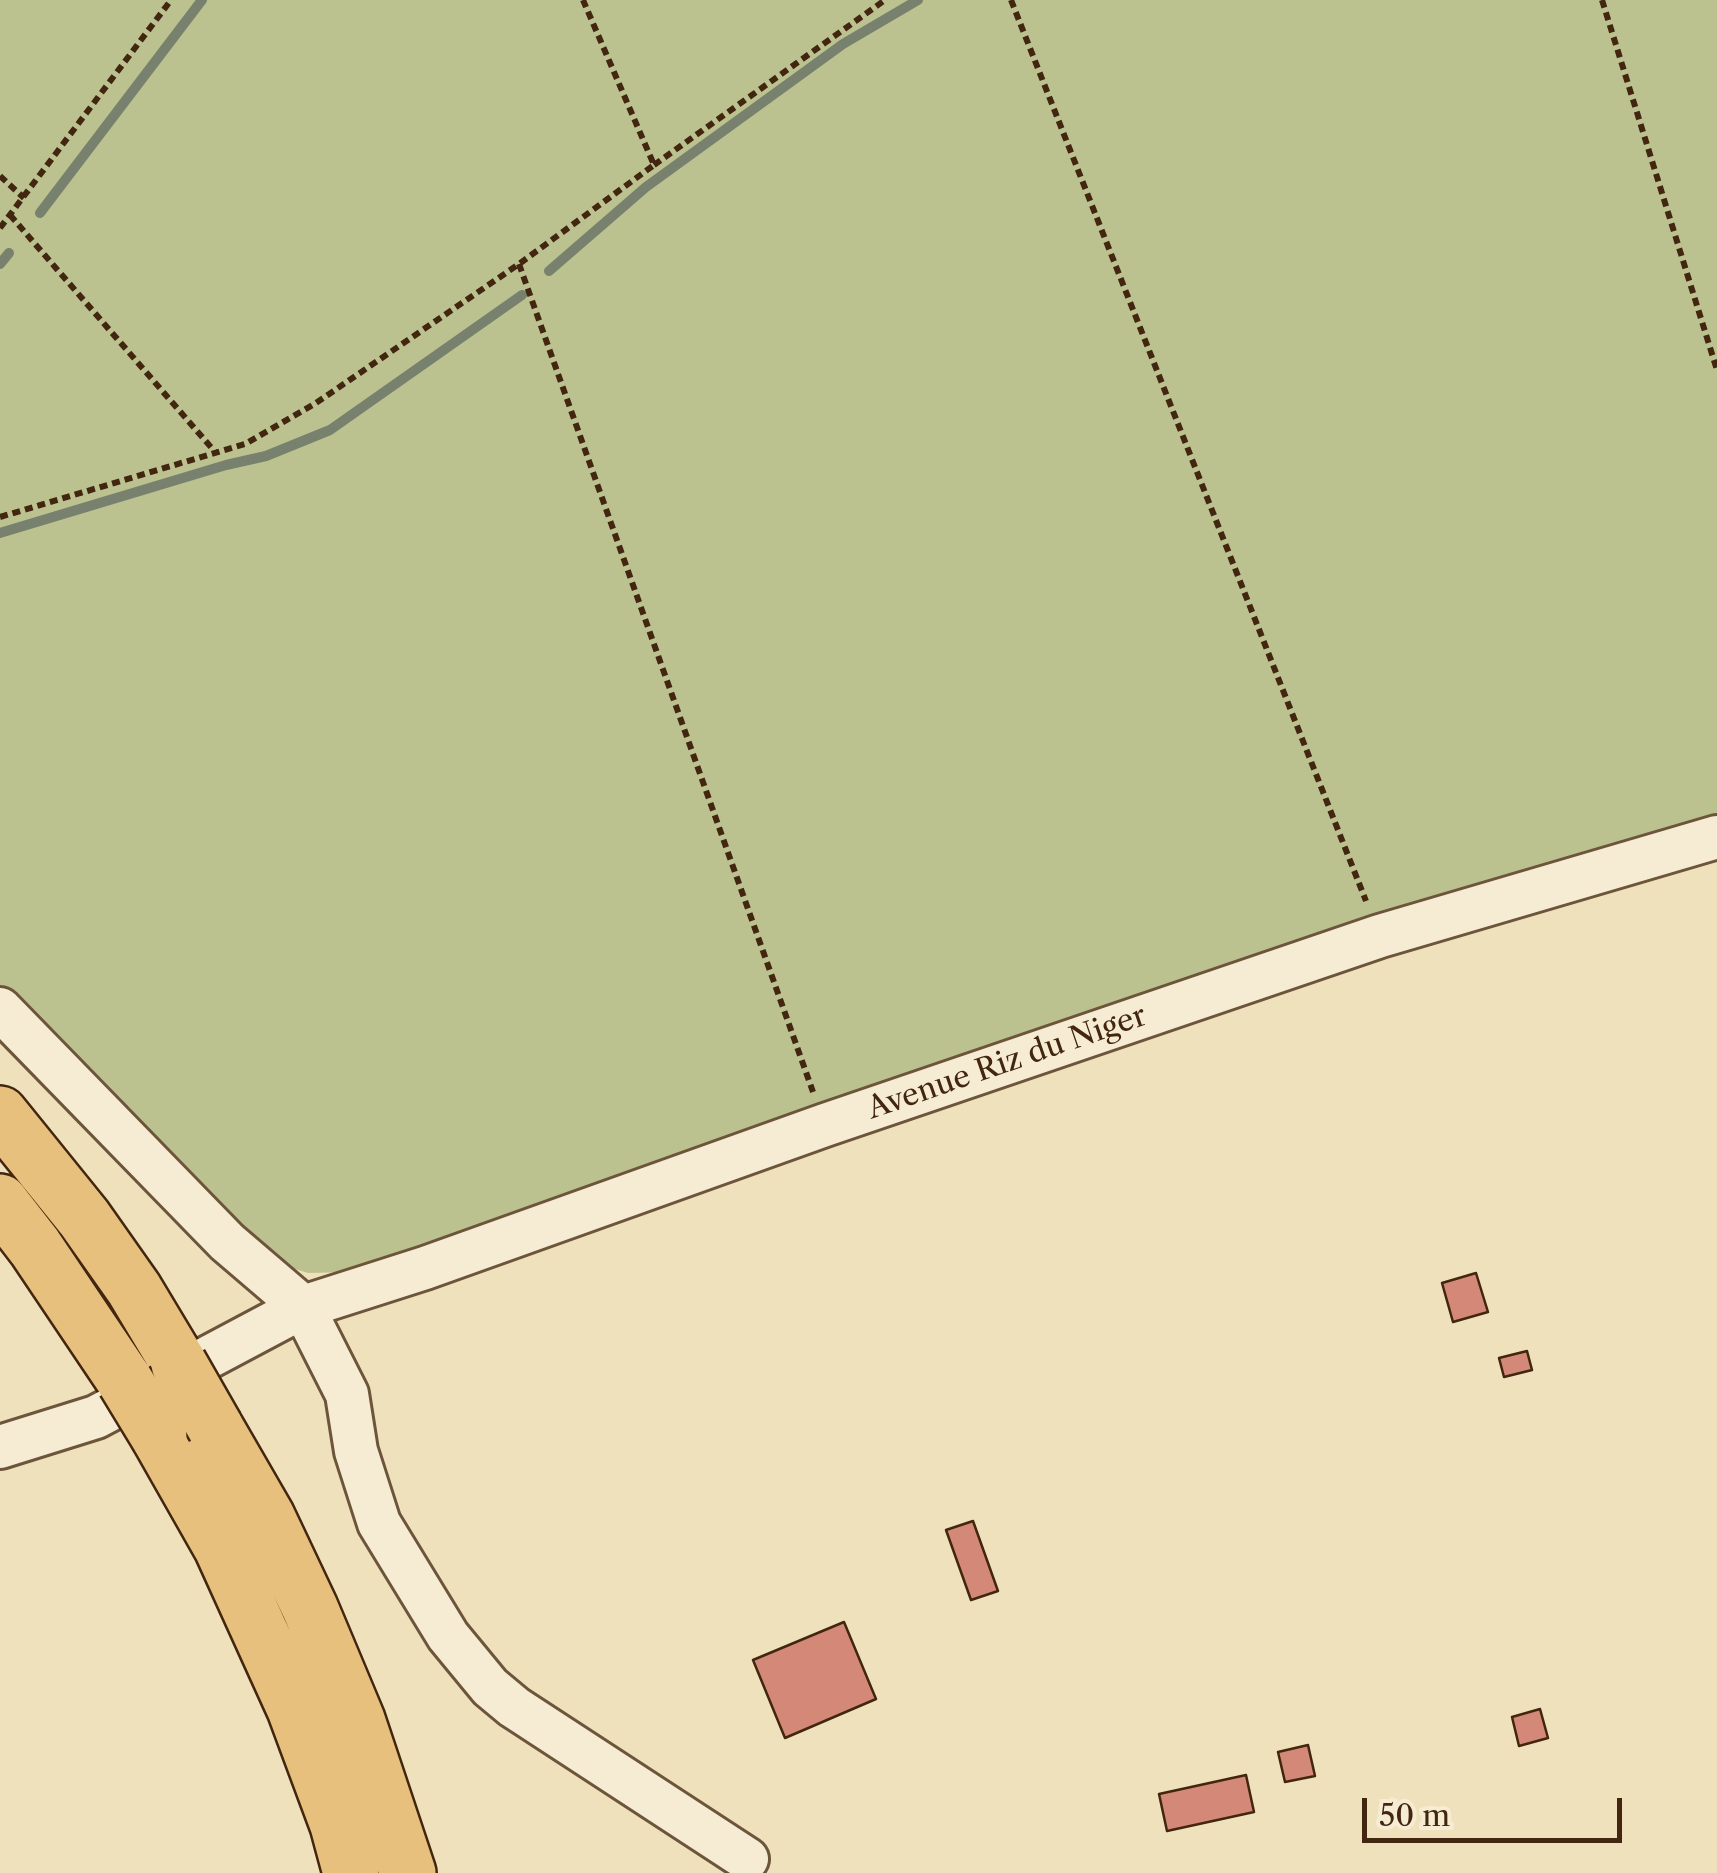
<!DOCTYPE html>
<html>
<head>
<meta charset="utf-8">
<style>
  body { margin:0 }
  #map { position:relative; width:1717px; height:1873px; overflow:hidden; background:#efe1bc; font-family:"Libre Caslon Text",serif }
  canvas { display:block }
  .scale { position:absolute; left:1362px; top:1798px; width:260px; height:45px; box-sizing:border-box; border:5px solid #422610; border-top:0; padding-left:12px; font-size:30px; line-height:35px; white-space:nowrap; color:#422610; -webkit-text-stroke:8px #f5ecd3; paint-order:stroke }
</style>
</head>
<body>
<div id="map">
<canvas width="1717" height="1873"></canvas>
<div class="scale">50 m</div>
</div>
<script>
const ctx = document.querySelector('canvas').getContext('2d');
ctx.lineJoin = 'round';
function fill(path, color) { ctx.fillStyle = color; ctx.fill(path, 'evenodd'); }
const shape = rows => new Path2D(rows.map(r => 'M' + r).join(''));
function strokePath(path, color, width, dash) { ctx.strokeStyle = color; ctx.lineWidth = width; ctx.lineCap = dash ? 'butt' : 'round'; ctx.setLineDash(dash || []); ctx.stroke(path); }
function drawText(font, color, halo, rows, align = 'center') {
  ctx.font = font + ' "Libre Caslon Text",serif'; ctx.lineWidth = 8; ctx.setLineDash([]); ctx.textBaseline = 'middle'; ctx.strokeStyle = halo; ctx.fillStyle = color; for (const [text, x, y, turn = 0] of rows) {
    ctx.save(); ctx.translate(x, y); ctx.rotate((+turn || 0) * Math.PI / 180); ctx.textAlign = isNaN(turn) ? turn : align; if (halo) ctx.strokeText(text, 0, 0); ctx.fillText(text, 0, 0); ctx.restore();
  }
}
fill(shape([
  [0,0,1717,0,1717,820,352,1272,308,1273,276,1263,0,989]
]), '#bbc28f');
strokePath(shape([
  [40,213,202,0],
  [0,264,9,253],
  [549,271,646,187,843,44,918,0],
  [0,533,226,465,266,456,330,430,522,295]
]), '#77816d', 10);
const building = shape([
  [1476,1273,1488,1312,1453,1322,1442,1283,1476,1273],
  [1527,1351,1532,1370,1504,1377,1499,1358,1527,1351],
  [973,1521,998,1591,971,1600,946,1530,973,1521],
  [844,1622,876,1699,785,1738,753,1660,844,1622],
  [1540,1709,1548,1738,1519,1746,1512,1717,1540,1709],
  [1308,1745,1315,1776,1285,1782,1278,1752,1308,1745],
  [1246,1775,1254,1812,1167,1831,1159,1794,1246,1775]
]);
fill(building, '#d48978');
strokePath(building, '#422610', 2.5);
const minor = shape([
  [0,1009,227,1242,303,1307,347,1394,356,1451,379,1523,448,1636,490,1687,514,1707,747,1859],
  [0,1447,96,1417,303,1307,425,1268,825,1125,1380,936,1717,837]
]);
const highway = shape([
  [0,1114,84,1218,134,1289,179,1364],
  [0,1202,35,1247,125,1381],
  [215,1427,267,1517,310,1608,357,1720,408,1873],
  [159,1437,222,1548,295,1709,338,1825,351,1873]
]);
strokePath(minor, '#6d553b', 48);
strokePath(highway, '#422610', 60);
strokePath(shape([
  [1011,0,1366,901],
  [1602,0,1717,370],
  [654,165,885,0],
  [0,176,24,198],
  [10,215,216,453],
  [0,228,171,0],
  [519,264,813,1092],
  [0,517,245,444,316,403,519,264,654,165,583,0]
]), '#422610', 6, [8, 5]);
strokePath(minor, '#f5ecd3', 42);
strokePath(highway, '#e8c07e', 55);
const highwayBridge = shape([
  [179,1364,215,1427],
  [125,1381,159,1437]
]);
strokePath(highwayBridge, '#422610', 60, []);
strokePath(highwayBridge, '#e8c07e', 55);
drawText('30px', '#422610', '#f5ecd3', [
  ["Avenue Riz du Niger",1007,1063,-19]
]);
</script>
</body>
</html>
